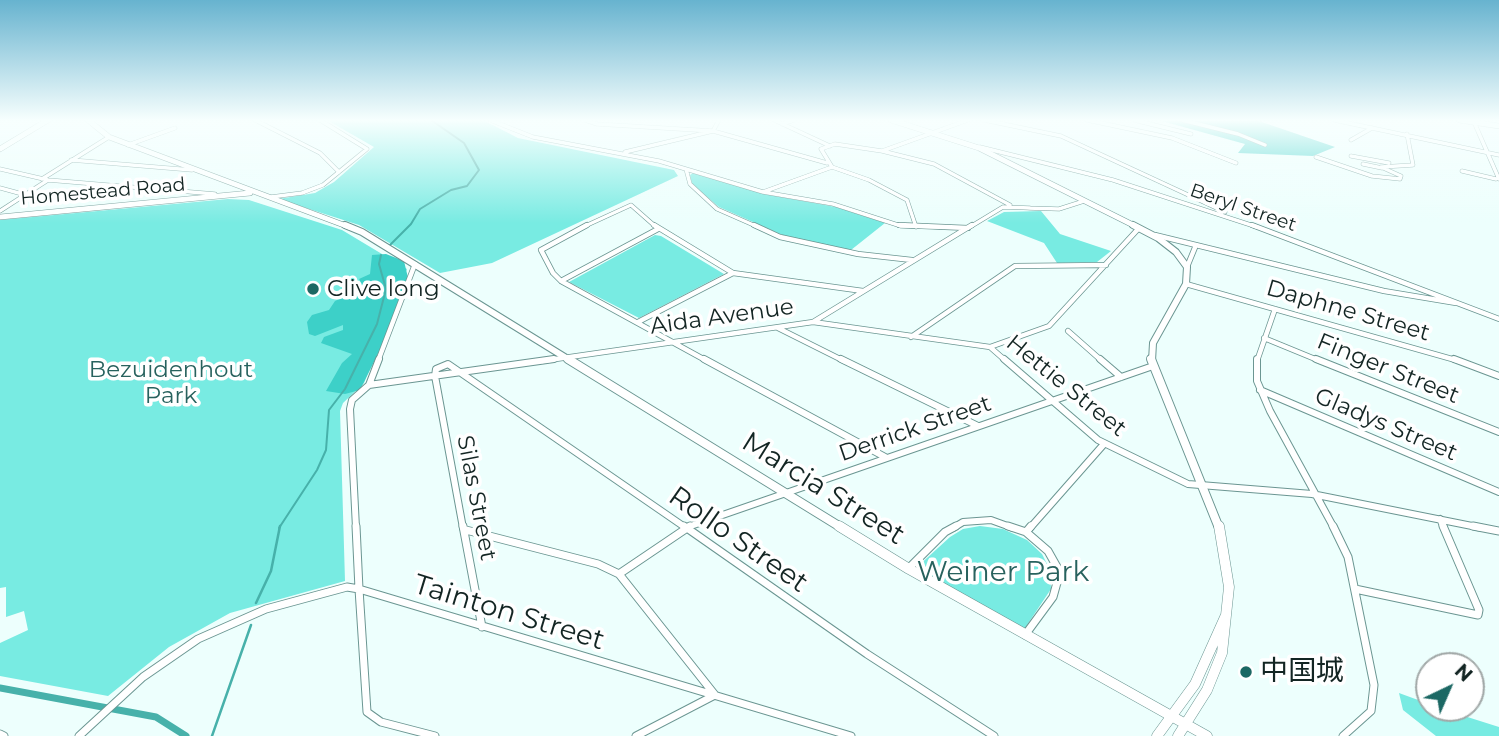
<!DOCTYPE html>
<html>
<head>
<meta charset="utf-8">
<style>
  body { margin:0 }
  #map { position:relative; width:1499px; height:736px; overflow:hidden; background:#edfffd; font-family:Montserrat,sans-serif }
  canvas { display:block }
  .north { position:absolute; left:1415px; top:652px; width:70px; height:70px; box-sizing:border-box; background:#fff; border:2px solid #a1a8a7; border-radius:50%; rotate:44deg; font-size:19px; font-weight:700; line-height:28px; text-align:center; color:#132523 }
  .north::after { content:''; display:block; margin:auto; width:24px; height:32px; background:#1c6864; clip-path:polygon(50% 0,100% 100%,50% 72%,0 100%) }
</style>
</head>
<body>
<div id="map">
<canvas width="1499" height="736"></canvas>
<div class="north">N</div>
</div>
<script>
const ctx = document.querySelector('canvas').getContext('2d');
ctx.lineJoin = 'round';
function fill(path, color) { ctx.fillStyle = color; ctx.fill(path, 'evenodd'); }
const shape = rows => new Path2D(rows.map(r => 'M' + r).join(''));
function strokePath(path, color, width, dash) { ctx.strokeStyle = color; ctx.lineWidth = width; ctx.lineCap = dash ? 'butt' : 'round'; ctx.setLineDash(dash || []); ctx.stroke(path); }
function drawText(font, color, halo, rows, align = 'center') {
  ctx.font = font + ' Montserrat,"Noto Sans SC",sans-serif'; ctx.lineWidth = 7; ctx.setLineDash([]); ctx.textBaseline = 'middle'; ctx.strokeStyle = halo; ctx.fillStyle = color; for (const [text, x, y, turn = 0] of rows) {
    ctx.save(); ctx.translate(x, y); ctx.rotate((+turn || 0) * Math.PI / 180); ctx.textAlign = isNaN(turn) ? turn : align; if (halo) ctx.strokeText(text, 0, 0); ctx.fillText(text, 0, 0); ctx.restore();
  }
}
fill(shape([
  [327,120,483,120,518,138,674,170,678,176,492,263,440,273,359,225,278,199,315,193,334,182,374,147],
  [693,173,764,194,836,207,885,223,851,250,787,237,719,207,692,184,690,175],
  [228,199,249,200,342,230,407,269,364,383,343,403,340,411,345,581,230,613,169,647,108,696,0,676,0,643,28,630,24,611,6,617,6,587,0,588,0,220],
  [1041,211,1060,234,1111,251,1097,262,1057,263,1044,243,987,221,1004,212],
  [655,235,661,236,724,274,639,318,569,282],
  [980,526,1003,529,1027,540,1042,554,1050,570,1051,589,1023,631,916,568,950,537,963,529],
  [1399,693,1429,704,1429,708,1439,708,1499,727,1499,736,1436,736,1403,710]
]), '#78ebe2');
fill(shape([
  [1158,120,1256,120,1335,147,1313,156,1238,153,1245,144],
  [386,254,404,261,409,282,383,344,360,390,345,394,326,391,342,363,352,354,321,343,324,337,343,330,343,325,315,336,309,334,307,322,312,315,329,310,335,301,358,290,362,284,359,279,370,274,372,255]
]), '#3dd0c8');
strokePath(shape([
  [388,247,411,224,420,209,451,190,467,186,479,170,464,143,431,120],
  [279,528,317,470,326,450,329,410,345,389,377,324,386,289,379,264,381,255]
]), '#47b1aa', 2);
strokePath(shape([
  [256,603,271,571,280,526],
  [212,736,251,625]
]), '#47b1aa', 2.5);
strokePath(shape([
  [0,688,156,717,186,736]
]), '#47b1aa', 7);
const streetFar3 = shape([
  [255,120,320,153,339,172],
  [490,120,533,137,659,161,763,192,833,204,901,226,942,227],
  [585,120,597,124,713,131,827,163],
  [774,120,830,146],
  [984,120,1061,136,1225,212],
  [1087,120,1172,138,1236,163],
  [1134,120,1191,134],
  [1182,120,1238,134,1265,145],
  [1334,120,1499,155],
  [1474,122,1499,179],
  [782,124,794,120],
  [1351,140,1372,128],
  [128,145,175,128],
  [980,147,1113,180,1257,227],
  [882,151,968,120],
  [625,152,713,131,719,120],
  [1351,156,1389,163],
  [1316,157,1372,176,1400,179,1401,176,1381,167,1413,165,1407,134],
  [71,160,192,170],
  [1363,164,1382,168],
  [832,167,821,149,835,144,882,151,934,164,1010,205],
  [832,167,869,180,907,200,916,227],
  [0,169,48,180,215,194],
  [686,169,690,184,717,209,758,227],
  [1462,171,1496,179],
  [42,179,109,137],
  [0,188,26,195],
  [763,192,832,167],
  [271,197,302,193,323,185,367,149,320,120],
  [1027,208,1059,209,1084,201],
  [0,211,48,180],
  [583,227,631,205,656,227],
  [970,227,1003,207,1030,208]
]);
const streetFar2 = shape([
  [587,225,541,250,553,273,561,281,707,361],
  [654,225,733,273,863,291],
  [754,225,780,237,858,254,912,260],
  [899,225,968,228],
  [1252,225,1499,319],
  [1155,235,1384,291,1456,303],
  [1187,267,1196,245],
  [561,281,658,229],
  [1186,284,1459,361],
  [638,322,733,273],
  [813,322,990,347,1006,361],
  [778,328,844,361],
  [1068,331,1102,361],
  [911,337,1015,266,1106,265],
  [1264,338,1320,361],
  [990,347,1049,326,1139,228],
  [378,361,415,264],
  [542,361,813,322,972,225],
  [1257,361,1275,309]
]);
const streetFar1 = shape([
  [704,359,885,457],
  [841,359,978,426],
  [1004,359,1098,440,1188,484,1312,494,1482,528],
  [1100,359,1121,377],
  [1257,359,1257,381,1270,411,1334,528],
  [1316,359,1499,432],
  [1454,359,1499,376],
  [369,385,554,359],
  [369,385,379,359],
  [1260,390,1499,492],
  [1440,519,1444,528],
  [356,528,350,409,352,400,369,385],
  [463,528,435,376,436,369,448,364,686,528],
  [685,528,1153,366],
  [953,528,963,522,991,520,1013,528],
  [1030,528,1104,444]
]);
const street = shape([
  [356,526,359,589,851,736],
  [463,526,482,627],
  [684,526,867,654,994,736],
  [1008,526,1026,532,1048,551,1057,567,1058,579,1053,597,1025,635],
  [1333,526,1348,557,1374,685,1371,711,1343,736],
  [1473,526,1499,531],
  [466,530,598,564,619,574,715,695,636,736],
  [1026,532,1031,526],
  [909,568,945,532,956,526],
  [619,574,690,526],
  [1355,589,1478,615,1479,610,1443,526],
  [0,734,4,736],
  [79,736,143,677,198,639,266,609,347,587,359,589,367,712,381,722,435,736]
]);
const secondaryFar3 = shape([
  [88,120,109,137,349,227],
  [891,120,979,148,1137,227],
  [1459,120,1499,126],
  [0,149,48,120],
  [0,217,250,193]
]);
const secondaryFar2 = shape([
  [345,225,362,232,571,361],
  [1133,225,1158,238,1176,252,1187,267,1186,284,1153,343,1152,361]
]);
const secondaryFar1 = shape([
  [568,359,842,528],
  [1151,359,1219,528]
]);
const secondary = shape([
  [839,526,909,569,1207,736],
  [1157,736,1195,684,1226,615],
  [1178,736,1207,690,1222,653,1229,587,1219,526]
]);
strokePath(streetFar3, '#6b9692', 4.5);
strokePath(streetFar2, '#6b9692', 6);
strokePath(streetFar1, '#6b9692', 8);
strokePath(street, '#6b9692', 9);
strokePath(secondaryFar3, '#6b9692', 6);
strokePath(secondaryFar2, '#6b9692', 8);
strokePath(secondaryFar1, '#6b9692', 10);
strokePath(secondary, '#6b9692', 11);
strokePath(streetFar3, '#fff', 3.5);
strokePath(streetFar2, '#fff', 4.5);
strokePath(streetFar1, '#fff', 6);
strokePath(street, '#fff', 7);
strokePath(secondaryFar3, '#fff', 5);
strokePath(secondaryFar2, '#fff', 6);
strokePath(secondaryFar1, '#fff', 8);
strokePath(secondary, '#fff', 10);
const sky = ctx.createLinearGradient(0, 0, 0, 223);
sky.addColorStop(0, '#67b3cf');
sky.addColorStop(0.54, '#f7fffe');
sky.addColorStop(1, '#f7fffe00');
ctx.fillStyle = sky;
ctx.fillRect(0, 0, 1499, 223);
for (const [x, y, r, color] of [
  [313,289,7,"#1c6864"],
  [1246,672,7,"#1c6864"]
]) { const dot = new Path2D(); dot.arc(x, y, r, 0, 2 * Math.PI); ctx.fillStyle = color; ctx.fill(dot); strokePath(dot, '#fff', 2.5); }
drawText('19px', '#132523', '#fff', [
  ["Homestead Road",103,192,-5],
  ["Beryl Street",1243,208,19]
]);
drawText('23px', '#132523', '#fff', [
  ["Clive long",327,289]
], 'left');
drawText('23px', '#132523', '#fff', [
  ["Daphne Street",1348,311,16],
  ["Aida Avenue",722,317,-8],
  ["Finger Street",1388,369,22],
  ["Hettie Street",1066,386,39],
  ["Gladys Street",1386,425,23],
  ["Derrick Street",915,429,-19],
  ["Silas Street",476,498,79]
]);
drawText('23px', '#28625e', '#fff', [
  ["Bezuidenhout",171,370],
  ["Park",171,396]
]);
drawText('28px', '#132523', '#fff', [
  ["Marcia Street",823,489,32],
  ["Rollo Street",738,540,35],
  ["Tainton Street",509,613,17]
]);
drawText('28px', '#28625e', '#fff', [
  ["Weiner Park",1003,573]
]);
drawText('28px', '#132523', '#fff', [
  ["中国城",1260,672]
], 'left');
</script>
</body>
</html>
